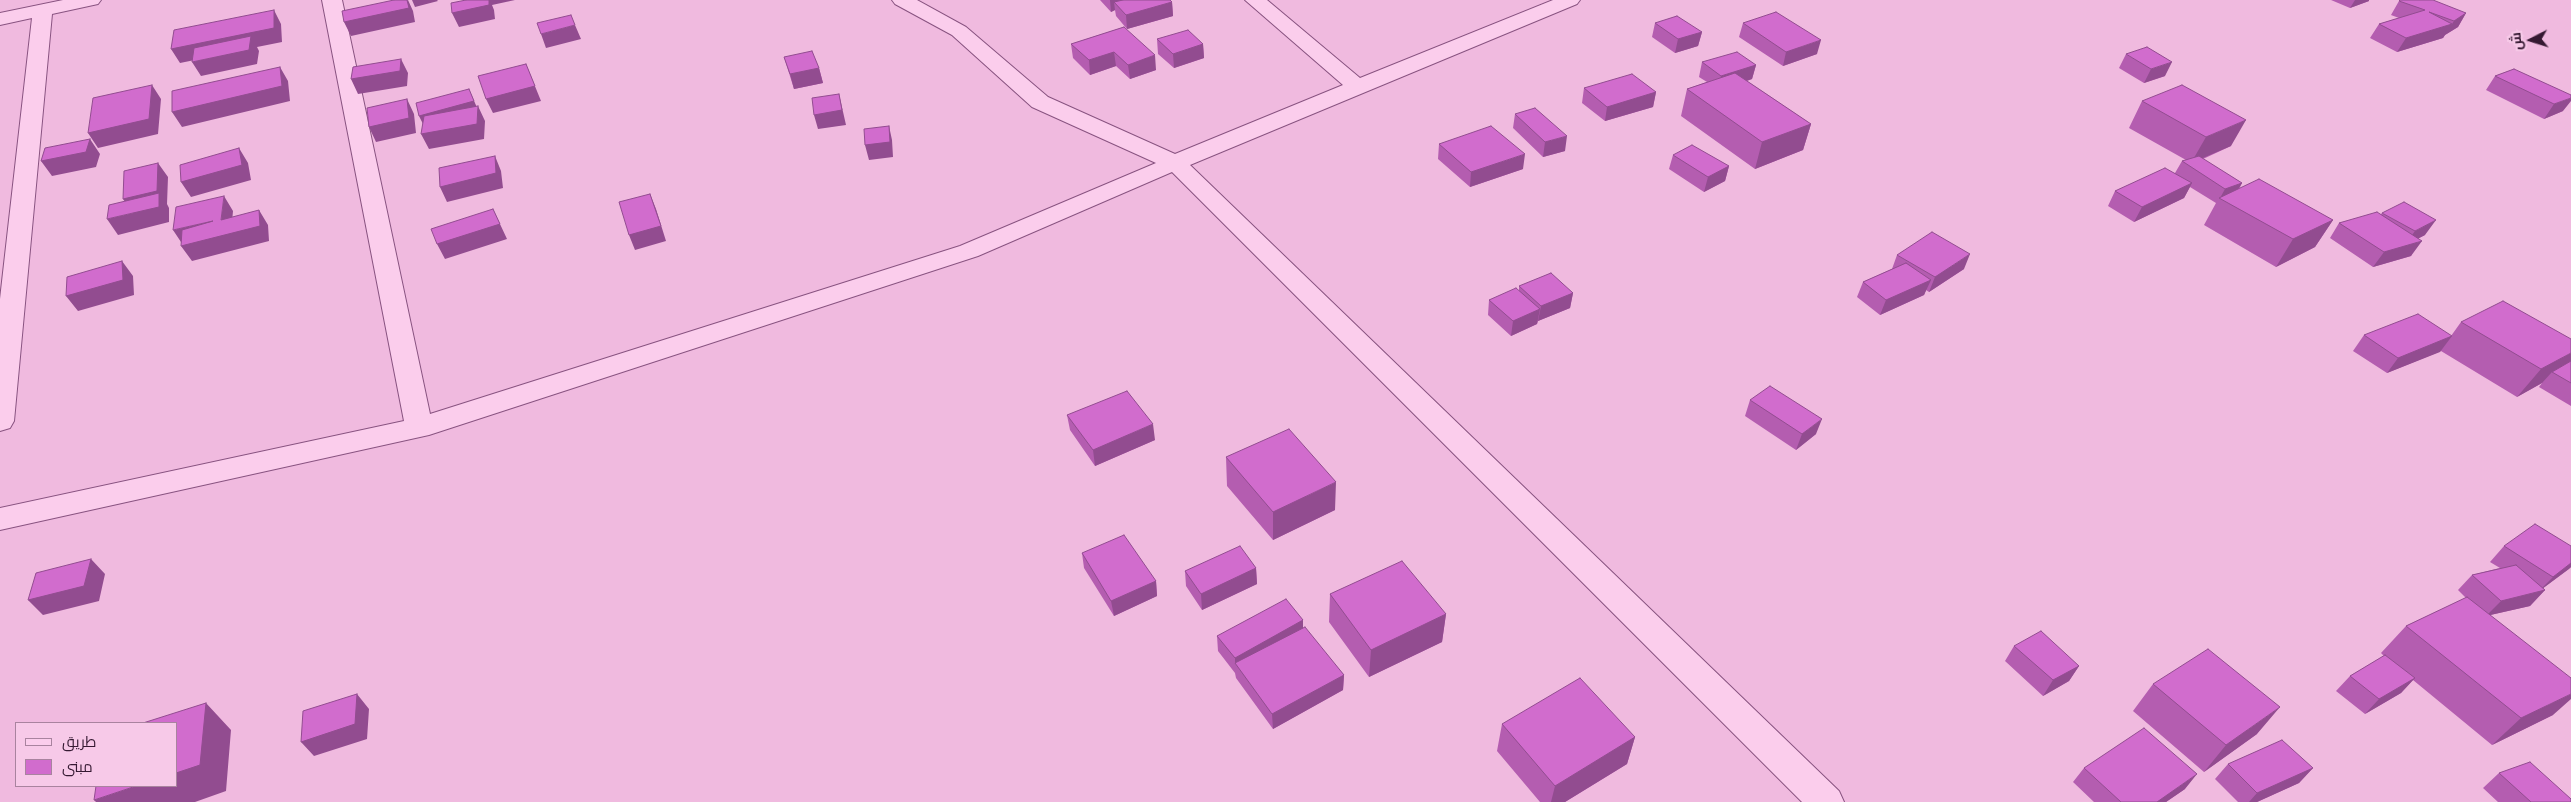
<!DOCTYPE html>
<html>
<head>
<meta charset="utf-8">
<style>
  body { margin:0 }
  #map { position:relative; width:2571px; height:802px; overflow:hidden; background:#f0badf; font-family:"Playfair Display",Cairo,serif }
  canvas { display:block }
  .legend { position:absolute; left:15px; top:722px; width:162px; height:65px; box-sizing:border-box; background:#f7c9e8; border:1px solid #a9839f; margin:0; padding:6px 9px; list-style:none; font-size:15px; color:#351932 }
  .legend li { display:flex; align-items:center; gap:10px; height:25px }
  .legend b { width:25px; border:1px solid #a9839f }
  .north { position:absolute; left:2506px; top:15px; width:50px; height:50px; -webkit-text-stroke:4px #f7c9e8; paint-order:stroke; rotate:265deg; font-size:14px; font-weight:700; line-height:20px; text-align:center; color:#351932 }
  .north::after { content:''; display:block; margin:auto; width:18px; height:22px; background:#351932; clip-path:polygon(50% 0,100% 100%,50% 72%,0 100%) }
</style>
</head>
<body>
<div id="map">
<canvas width="2571" height="802"></canvas>
<ul class="legend">
<li><b style="height:6px;background:#fbcdec"></b>طريق</li>
<li><b style="height:14px;background:#d16ccd"></b>مبنى</li>
</ul>
<div class="north">ش</div>
</div>
<script>
const ctx = document.querySelector('canvas').getContext('2d');
ctx.lineJoin = 'round';
const shape = rows => new Path2D(rows.map(r => 'M' + r).join(''));
function strokePath(path, color, width, dash) { ctx.strokeStyle = color; ctx.lineWidth = width; ctx.lineCap = dash ? 'butt' : 'round'; ctx.setLineDash(dash || []); ctx.stroke(path); }
function fill(path, color) { ctx.fillStyle = color; ctx.fill(path, 'evenodd'); }
const minor = shape([
  [63,0,101,0,98,4,52,14,14,421,10,428,0,431,0,299,32,18,0,25,0,13,63,0],
  [322,0,342,0,430,414,960,246,1156,163,1032,107,952,35,895,4,892,0,917,0,966,27,1048,97,1175,154,1343,85,1245,0,1267,0,1360,78,1553,0,1580,0,1577,4,1190,165,1839,791,1844,802,1802,802,1172,172,978,256,429,435,0,530,0,508,404,421,322,0]
]);
strokePath(minor, '#885380', 2);
fill(minor, '#fbcdec');
fill(shape([
  [1100,0,1170,0,1172,2,1173,16,1127,29,1116,16,1115,10,1111,12],
  [2331,0,2369,0,2369,1,2350,8],
  [2399,1,2466,13,2458,27,2445,35,2443,38,2397,52,2370,38,2379,24,2399,18,2391,15],
  [1655,23,1702,32,1698,46,1675,53,1652,37],
  [1743,23,1817,54,1783,66,1739,37],
  [1124,27,1156,70,1130,79,1116,66,1090,75,1073,58,1071,44],
  [1157,39,1203,44,1204,58,1174,68,1158,54],
  [2126,54,2165,76,2144,83,2119,68],
  [784,57,819,68,823,83,794,89],
  [1702,62,1756,65,1752,79,1747,81,1811,124,1803,150,1755,169,1681,116,1687,89,1707,82,1699,77],
  [2514,69,2563,111,2544,119,2486,90,2495,76],
  [1584,88,1656,92,1653,107,1605,121,1582,103],
  [2142,101,2231,146,2203,159,2242,183,2239,189,2333,220,2315,247,2276,267,2204,225,2216,203,2190,187,2184,198,2134,222,2108,206,2115,191,2175,173,2182,161,2186,160,2129,128],
  [1515,114,1565,151,1543,157,1513,128],
  [1439,144,1523,169,1470,187,1438,159],
  [1673,155,1729,166,1725,181,1704,192,1669,169],
  [2382,213,2425,235,2419,238,2411,256,2373,267,2330,238,2339,223,2381,214],
  [1897,255,1964,269,1929,292,1926,290,1924,295,1880,315,1857,297,1863,282,1892,269],
  [1519,286,1573,293,1570,308,1538,321,1537,324,1511,336,1488,315,1489,300,1519,291],
  [2461,322,2571,361,2571,406,2539,387,2542,383,2517,397,2441,351,2387,373,2353,351,2364,335,2451,336],
  [1750,400,1816,434,1796,450,1745,416],
  [1067,415,1155,440,1095,466,1070,430],
  [1226,457,1335,510,1273,540,1227,486],
  [2504,546,2571,546,2571,567,2543,588,2545,590,2530,606,2490,615,2553,715,2492,745,2413,680,2401,693,2365,714,2336,691,2350,676,2384,656,2381,653,2406,626,2466,598,2458,590,2472,575,2500,568,2490,562],
  [1082,553,1156,581,1157,596,1114,616,1084,568],
  [1256,568,1257,584,1202,610,1186,586,1185,571],
  [1330,594,1446,614,1442,642,1369,677,1329,622],
  [1303,620,1303,628,1344,675,1343,690,1273,729,1236,678,1235,673,1218,651,1217,636],
  [2014,646,2079,666,2069,681,2043,696,2005,661],
  [2153,684,2257,734,2204,772,2133,711],
  [1502,724,1635,737,1627,764,1565,802,1540,802,1497,751],
  [2228,764,2313,768,2299,783,2257,802,2238,802,2215,779],
  [2084,768,2185,789,2166,802,2094,802,2073,782],
  [2499,773,2571,802,2498,802,2483,788]
]), '#b45db0');
fill(shape([
  [408,0,413,11,415,22,351,36,344,22],
  [412,0,437,0,438,1,415,7],
  [478,0,515,0,492,5,494,10,495,19,459,27,452,13],
  [1110,0,1152,0,1114,2,1115,10,1111,12],
  [2355,0,2369,0,2369,1,2350,8],
  [1172,2,1173,16,1127,29,1126,15],
  [274,10,281,24,282,42,257,47,259,51,257,64,201,76,192,62,249,49,180,63,171,49],
  [2466,13,2458,27,2445,35,2443,38,2397,52,2406,38,2452,24,2454,21],
  [575,25,581,39,546,48,541,34],
  [1702,32,1698,46,1675,53,1678,39],
  [1821,40,1817,54,1783,66,1786,52],
  [1203,44,1204,58,1174,68,1173,54],
  [1114,52,1116,66,1090,75,1089,60],
  [1155,55,1156,70,1130,79,1128,65],
  [401,59,408,73,407,86,358,94,351,79],
  [2172,62,2165,76,2144,83,2151,69],
  [526,64,541,101,493,113,486,99],
  [1756,65,1752,79,1718,90,1721,76],
  [280,67,288,81,290,101,182,127,172,112],
  [819,68,823,83,794,89,790,74],
  [152,85,161,99,158,134,98,148,88,133],
  [469,89,478,110,478,106,485,121,484,139,429,149,421,134,426,130,419,116],
  [1656,92,1653,107,1605,121,1607,107],
  [839,94,846,125,818,129,814,115],
  [2571,98,2571,101,2563,111,2544,119,2554,104],
  [407,99,414,114,416,133,376,142,369,127],
  [2246,120,2231,146,2191,163,2206,137],
  [1811,124,1803,150,1755,169,1762,142],
  [889,126,892,140,893,157,869,160,865,145],
  [1567,136,1565,151,1543,157,1545,142],
  [90,139,100,154,96,167,52,176,41,161],
  [239,148,248,163,251,180,191,197,181,182],
  [1525,154,1523,169,1470,187,1471,172],
  [495,156,501,171,503,188,447,202,440,187],
  [158,163,168,177,167,204,169,208,169,222,118,235,107,219,133,213,123,199],
  [1729,166,1725,181,1704,192,1708,177],
  [2192,183,2184,198,2134,222,2142,207],
  [2242,183,2233,198,2220,198,2225,189],
  [650,194,656,209,666,241,635,250,629,235],
  [224,196,233,211,231,233,259,210,268,225,269,241,192,261,181,246,183,245,173,230,213,221,221,220],
  [493,209,507,239,445,259,437,244],
  [2333,220,2315,247,2276,267,2293,239],
  [2436,220,2425,235,2404,246,2415,231],
  [2422,241,2411,256,2373,267,2384,252],
  [1970,254,1964,269,1929,292,1935,277],
  [122,261,133,276,134,295,78,311,66,296],
  [1931,280,1924,295,1880,315,1886,300],
  [1573,293,1570,308,1538,321,1541,306],
  [1540,309,1537,324,1511,336,1513,321],
  [2452,336,2440,352,2387,373,2398,358],
  [2571,353,2571,361,2552,372,2542,383,2517,397,2541,369],
  [1822,419,1816,434,1796,450,1802,434],
  [1153,424,1155,440,1095,466,1093,450],
  [1336,482,1335,510,1273,540,1273,512],
  [91,559,105,574,99,601,43,615,28,600],
  [2571,563,2571,567,2569,569,2538,592,2545,590,2530,606,2486,616,2501,601,2538,592,2553,577],
  [1256,568,1257,584,1202,610,1201,594],
  [1156,581,1157,596,1114,616,1111,601],
  [1446,614,1442,642,1369,677,1371,650],
  [1303,620,1303,635,1235,663,1235,673,1235,658],
  [2079,666,2069,681,2043,696,2053,680],
  [1344,675,1343,690,1273,729,1272,714],
  [2415,678,2401,693,2365,714,2379,699],
  [357,694,369,709,367,739,314,756,301,742],
  [2571,694,2571,699,2553,715,2492,745,2521,718],
  [206,703,231,730,226,791,195,802,96,802,94,800,136,786,176,786,176,773],
  [2280,707,2257,734,2204,772,2226,745],
  [1635,737,1627,764,1565,802,1551,802,1555,786],
  [2313,768,2299,783,2257,802,2249,802,2257,793],
  [2197,774,2185,789,2166,802,2157,802]
]), '#924c90');
const building = shape([
  [394,0,407,0,409,8,344,22,342,11,394,0],
  [466,0,489,0,489,5,452,13,451,3,466,0],
  [1123,0,1170,0,1172,2,1126,15,1114,2,1123,0],
  [2400,0,2433,0,2466,13,2454,21,2429,12,2452,24,2406,38,2379,24,2425,10,2399,1,2400,0],
  [274,10,274,28,171,49,174,30,274,10],
  [1776,12,1821,40,1786,52,1743,23,1776,12],
  [571,15,575,25,541,34,537,23,571,15],
  [1677,16,1702,32,1678,39,1655,23,1677,16],
  [1124,27,1155,55,1128,65,1114,52,1089,60,1071,44,1124,27],
  [1188,30,1203,44,1173,54,1157,39,1188,30],
  [251,36,249,50,192,62,194,48,251,36],
  [2147,47,2172,62,2151,69,2126,54,2147,47],
  [812,51,819,68,790,74,784,57,812,51],
  [1737,52,1756,65,1721,76,1702,62,1737,52],
  [401,59,400,71,351,79,353,67,401,59],
  [526,64,535,86,486,99,478,76,526,64],
  [280,67,282,86,172,112,172,91,280,67],
  [2514,69,2571,95,2571,98,2554,104,2495,76,2514,69],
  [1735,73,1811,124,1762,142,1687,89,1735,73],
  [1632,74,1656,92,1607,107,1584,88,1632,74],
  [152,85,149,119,88,133,93,98,152,85],
  [2182,85,2246,120,2206,137,2142,101,2182,85],
  [469,89,474,101,419,116,416,103,469,89],
  [839,94,842,110,814,115,812,98,839,94],
  [407,99,409,118,369,127,367,108,407,99],
  [478,106,477,124,421,134,424,116,478,106],
  [1535,108,1567,136,1545,142,1515,114,1535,108],
  [889,126,890,142,865,145,864,129,889,126],
  [1491,126,1525,154,1471,172,1439,144,1491,126],
  [90,139,86,152,41,161,45,148,90,139],
  [1692,145,1729,166,1708,177,1673,155,1692,145],
  [239,148,242,165,181,182,180,165,239,148],
  [495,156,496,173,440,187,439,168,495,156],
  [2199,156,2242,183,2225,189,2182,161,2199,156],
  [158,163,157,191,123,199,124,171,158,163],
  [2165,168,2192,183,2142,207,2115,191,2165,168],
  [2259,179,2333,220,2293,239,2219,198,2259,179],
  [159,193,159,207,107,219,109,205,159,193],
  [650,194,661,226,629,235,619,202,650,194],
  [224,196,221,220,259,210,260,226,181,246,182,230,213,221,173,230,176,207,224,196],
  [2404,202,2436,220,2415,231,2382,213,2404,202],
  [493,209,500,224,437,244,431,229,493,209],
  [2377,212,2422,241,2384,252,2339,223,2377,212],
  [1932,232,1970,254,1935,277,1897,255,1932,232],
  [122,261,123,280,66,296,67,277,122,261],
  [1906,263,1931,280,1886,300,1863,282,1906,263],
  [1551,273,1573,293,1541,306,1519,286,1551,273],
  [1516,288,1540,309,1513,321,1489,300,1516,288],
  [2503,301,2571,339,2571,353,2541,369,2461,322,2503,301],
  [2418,314,2452,336,2398,358,2364,335,2418,314],
  [2571,361,2571,383,2552,372,2571,361],
  [1770,386,1822,419,1802,434,1750,400,1770,386],
  [1127,391,1153,424,1093,450,1067,415,1127,391],
  [1289,429,1336,482,1273,512,1226,457,1289,429],
  [2535,524,2571,546,2571,563,2553,577,2504,546,2535,524],
  [1124,535,1156,581,1111,601,1082,553,1124,535],
  [1240,546,1256,568,1201,594,1185,571,1240,546],
  [91,559,84,586,28,600,36,573,91,559],
  [1402,561,1446,614,1371,650,1330,594,1402,561],
  [2516,565,2545,590,2501,601,2472,575,2516,565],
  [2467,597,2571,678,2571,694,2521,718,2406,626,2467,597],
  [1286,599,1303,620,1235,658,1217,636,1286,599],
  [1305,627,1344,675,1272,714,1235,663,1305,627],
  [2041,631,2079,666,2053,680,2014,646,2041,631],
  [2208,649,2280,707,2226,745,2153,684,2208,649],
  [2385,655,2415,678,2379,699,2350,676,2385,655],
  [1580,678,1635,737,1555,786,1502,724,1580,678],
  [357,694,355,724,301,742,303,711,357,694],
  [206,703,200,765,176,773,176,723,143,723,206,703],
  [2144,728,2197,774,2157,802,2121,802,2084,768,2144,728],
  [2282,740,2313,768,2257,793,2228,764,2282,740],
  [2530,762,2571,799,2571,802,2531,802,2499,773,2530,762],
  [96,786,136,786,94,800,96,786]
]);
fill(building, '#d16ccd');
strokePath(building, '#924c90', 1);
</script>
</body>
</html>
